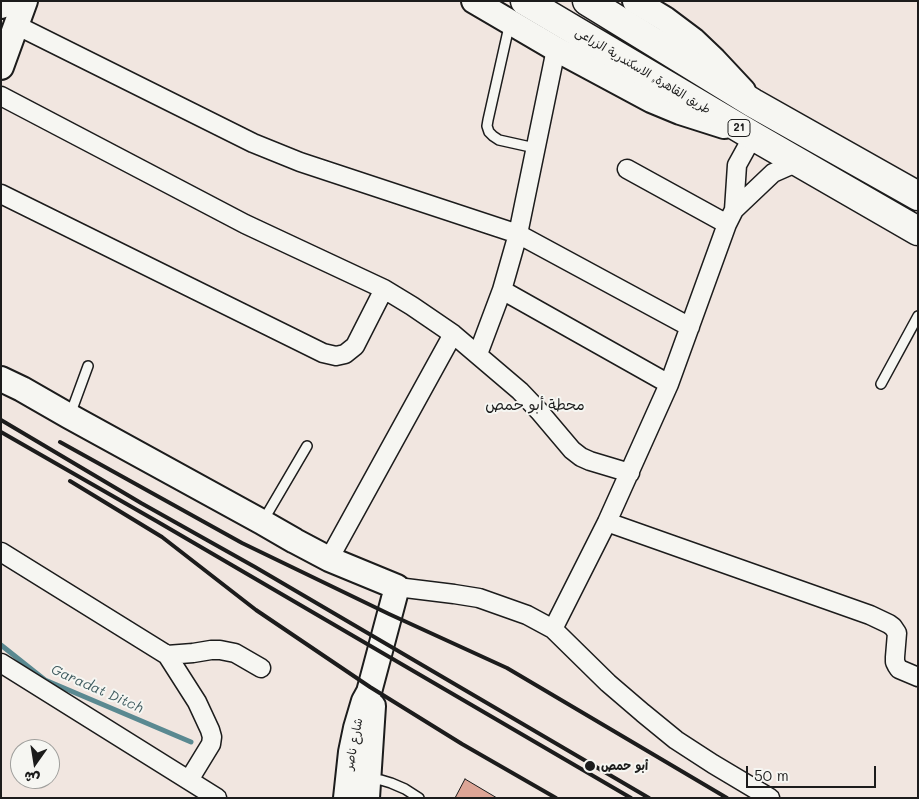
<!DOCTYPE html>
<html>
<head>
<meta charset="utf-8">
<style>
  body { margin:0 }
  #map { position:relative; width:919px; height:799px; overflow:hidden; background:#f1e6e0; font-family:Mali,"Playpen Sans Arabic",sans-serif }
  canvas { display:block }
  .frame { position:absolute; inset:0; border:2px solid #1c1c1c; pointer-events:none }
  .north { position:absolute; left:10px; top:739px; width:50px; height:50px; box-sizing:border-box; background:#f6f6f2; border:1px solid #9f9f9c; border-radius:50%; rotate:193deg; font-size:14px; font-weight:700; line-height:20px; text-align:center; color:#1c1c1c }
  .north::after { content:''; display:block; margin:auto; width:18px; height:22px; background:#1c1c1c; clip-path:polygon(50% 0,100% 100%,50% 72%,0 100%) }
  .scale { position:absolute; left:746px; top:766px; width:130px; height:22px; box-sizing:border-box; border:2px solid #1c1c1c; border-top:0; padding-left:6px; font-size:15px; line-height:18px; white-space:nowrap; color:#1c1c1c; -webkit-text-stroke:4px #f6f6f2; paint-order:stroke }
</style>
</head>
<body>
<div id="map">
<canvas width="919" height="799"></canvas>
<div class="frame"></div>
<div class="north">ش</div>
<div class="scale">50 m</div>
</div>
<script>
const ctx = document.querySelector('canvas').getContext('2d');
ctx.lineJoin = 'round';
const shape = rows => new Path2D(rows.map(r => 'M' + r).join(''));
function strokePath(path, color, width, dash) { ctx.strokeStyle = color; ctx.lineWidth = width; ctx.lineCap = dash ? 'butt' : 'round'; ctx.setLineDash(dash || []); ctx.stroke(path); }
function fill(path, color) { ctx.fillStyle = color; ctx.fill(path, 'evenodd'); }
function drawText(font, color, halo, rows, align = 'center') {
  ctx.font = font + ' Mali,"Playpen Sans Arabic",sans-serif'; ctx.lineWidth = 4; ctx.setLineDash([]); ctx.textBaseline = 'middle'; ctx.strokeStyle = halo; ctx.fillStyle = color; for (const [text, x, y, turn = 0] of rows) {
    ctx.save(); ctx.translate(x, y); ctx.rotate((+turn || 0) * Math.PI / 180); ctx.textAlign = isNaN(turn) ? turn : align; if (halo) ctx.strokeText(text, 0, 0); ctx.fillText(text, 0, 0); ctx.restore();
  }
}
strokePath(shape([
  [1,645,45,680,191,742]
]), '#5a8991', 5);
const building = shape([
  [465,779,497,798,455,798,465,779]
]);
fill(building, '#dda596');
strokePath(building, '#1c1c1c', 1);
const lane = shape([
  [510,22,488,120,487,126,489,132,493,136,499,140,535,148],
  [881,384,918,316],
  [70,415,88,366],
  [263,521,307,446],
  [369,780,381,780,391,783,405,789,419,798]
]);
const street = shape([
  [16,25,253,143,300,162,518,234,690,327],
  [1,96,245,224,384,289,412,306,453,334,520,391,539,411,572,450,581,457,590,461,630,473],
  [627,169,727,224],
  [1,194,323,353,336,356,345,354,355,346,384,289],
  [734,210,737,165,753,136],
  [502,290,518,234,556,49],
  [478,354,502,290,669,384],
  [607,522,870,615,889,624,893,627,897,633,895,657,895,662,897,666,899,669,918,677],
  [1,552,167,655,197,702,210,730,212,737,211,744,189,780],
  [329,559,453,334],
  [397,587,454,594,479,598,527,615,553,629,608,683,643,713,676,740,713,764,770,798],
  [553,629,607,522,669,384,727,224,734,210,773,173,798,162],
  [167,655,193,653,211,650,220,650,235,653,261,668],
  [1,663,217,798]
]);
const secondary = shape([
  [474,1,556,49,651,100,680,112,724,126],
  [635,1,665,19,693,40,714,60,743,91],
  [1,6,3,1],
  [1,67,25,1],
  [1,379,22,389,69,416,262,522,295,541,329,559,397,587,369,692,364,701,356,728,351,752,346,798],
  [367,798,373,706]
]);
const highway = shape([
  [525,1,753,136,918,231],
  [587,1,753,103,918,196]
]);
strokePath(lane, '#1c1c1c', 12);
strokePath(street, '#1c1c1c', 21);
strokePath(secondary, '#1c1c1c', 28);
strokePath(highway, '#1c1c1c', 31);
strokePath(lane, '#f6f6f2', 9);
strokePath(street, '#f6f6f2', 18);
strokePath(secondary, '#f6f6f2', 24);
strokePath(highway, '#f6f6f2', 28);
strokePath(shape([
  [1,420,141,503,255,567,649,798],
  [1,432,158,522,631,798],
  [60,442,242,543,389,614,507,668,727,798],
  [70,481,162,537,256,610,370,687,462,744,556,798]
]), '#1c1c1c', 4);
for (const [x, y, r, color] of [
  [590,766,6,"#1c1c1c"]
]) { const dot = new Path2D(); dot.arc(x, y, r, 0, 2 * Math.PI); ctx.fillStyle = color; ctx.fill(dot); strokePath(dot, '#f6f6f2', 2); }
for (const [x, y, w] of [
  [739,128,22]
]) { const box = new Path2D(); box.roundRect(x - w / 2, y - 8.5, w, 17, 4); ctx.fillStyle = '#f6f6f2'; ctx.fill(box); strokePath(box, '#1c1c1c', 1); }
drawText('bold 11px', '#1c1c1c', null, [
  ["21",739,128]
]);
drawText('12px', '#1c1c1c', '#f6f6f2', [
  ["طريق القاهرة, الاسكندرية الزراعى",643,71,31],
  ["شارع ناصر",354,744,-79]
]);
drawText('bold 12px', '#1c1c1c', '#f6f6f2', [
  ["أبو حمص",601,766]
], 'left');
drawText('italic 14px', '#405c60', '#f6f6f2', [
  ["Garadat Ditch",97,689,24]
]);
drawText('15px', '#1c1c1c', '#f6f6f2', [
  ["محطة أبو حمص",535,405]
]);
</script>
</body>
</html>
